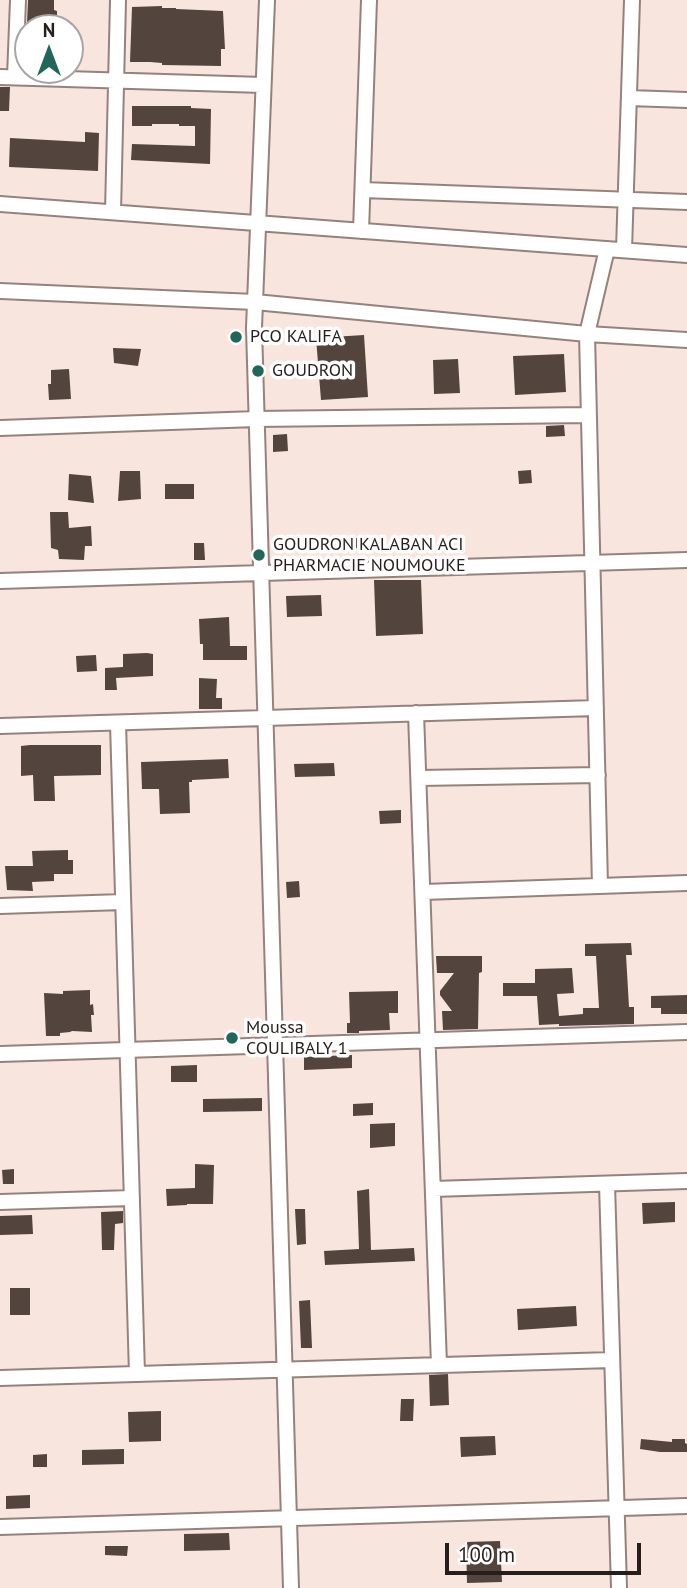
<!DOCTYPE html>
<html>
<head>
<meta charset="utf-8">
<style>
  body { margin:0 }
  #map { position:relative; width:687px; height:1588px; overflow:hidden; background:#f8e5de; font-family:"PT Sans",sans-serif }
  canvas { display:block }
  .north { position:absolute; left:14px; top:14px; width:70px; height:70px; box-sizing:border-box; background:#fff; border:2px solid #a8a5a4; border-radius:50%; rotate:0deg; font-size:19px; font-weight:700; line-height:28px; text-align:center; color:#251e1c }
  .north::after { content:''; display:block; margin:auto; width:24px; height:32px; background:#216759; clip-path:polygon(50% 0,100% 100%,50% 72%,0 100%) }
  .scale { position:absolute; left:445px; top:1543px; width:196px; height:32px; box-sizing:border-box; border:4px solid #251e1c; border-top:0; padding-left:9px; font-size:21px; line-height:24px; white-space:nowrap; color:#251e1c; -webkit-text-stroke:5px #fff; paint-order:stroke }
</style>
</head>
<body>
<div id="map">
<canvas width="687" height="1588"></canvas>
<div class="north">N</div>
<div class="scale">100 m</div>
</div>
<script>
const ctx = document.querySelector('canvas').getContext('2d');
ctx.lineJoin = 'round';
function fill(path, color) { ctx.fillStyle = color; ctx.fill(path, 'evenodd'); }
const shape = rows => new Path2D(rows.map(r => 'M' + r).join(''));
function strokePath(path, color, width, dash) { ctx.strokeStyle = color; ctx.lineWidth = width; ctx.lineCap = dash ? 'butt' : 'round'; ctx.setLineDash(dash || []); ctx.stroke(path); }
function drawText(font, color, halo, rows, align = 'center') {
  ctx.font = font + ' "PT Sans",sans-serif'; ctx.lineWidth = 7; ctx.setLineDash([]); ctx.textBaseline = 'middle'; ctx.strokeStyle = halo; ctx.fillStyle = color; for (const [text, x, y, turn = 0] of rows) {
    ctx.save(); ctx.translate(x, y); ctx.rotate((+turn || 0) * Math.PI / 180); ctx.textAlign = isNaN(turn) ? turn : align; if (halo) ctx.strokeText(text, 0, 0); ctx.fillText(text, 0, 0); ctx.restore();
  }
}
fill(shape([
  [28,0,54,0,54,10,57,11,57,28,37,28,37,23,27,23],
  [162,6,162,8,176,8,176,9,223,11,225,49,221,49,221,66,162,65,162,63,150,62,130,62,132,7],
  [0,87,10,87,9,111,0,111],
  [132,106,191,106,191,108,211,109,210,164,131,160,132,144,195,146,195,126,179,126,179,124,152,124,152,126,132,126],
  [85,132,99,133,98,171,9,167,10,138,85,142],
  [364,335,368,397,321,400,316,338],
  [113,348,141,349,138,366,114,363],
  [564,354,566,392,515,395,513,356],
  [458,359,460,393,434,394,433,360],
  [69,369,71,399,49,400,48,384,51,384,51,370],
  [564,425,565,436,546,437,546,426],
  [287,434,288,451,273,452,273,435],
  [531,470,532,483,519,484,518,471],
  [120,471,140,471,141,499,118,501],
  [69,474,91,476,94,503,68,500],
  [165,484,194,484,194,499,165,499],
  [50,512,68,512,69,528,91,526,92,546,85,546,84,560,59,559,58,550,51,548],
  [359,538,359,548,334,549,333,539],
  [194,543,204,543,205,560,194,560],
  [374,580,421,580,423,634,376,636],
  [321,595,322,616,287,617,286,596],
  [229,617,230,646,247,646,247,660,203,660,203,644,200,644,199,619],
  [147,653,153,654,153,676,116,678,117,690,105,690,105,668,123,667,123,654],
  [96,655,97,671,77,672,76,656],
  [199,678,217,679,216,698,222,698,222,709,199,709],
  [30,745,101,745,101,775,54,776,55,801,34,801,33,775,21,776,21,746],
  [228,759,229,778,192,780,192,782,189,782,190,813,160,814,159,789,142,789,141,762],
  [334,763,335,776,295,777,294,764],
  [401,810,401,823,380,824,379,811],
  [68,850,68,860,73,860,73,874,54,874,54,881,32,882,33,891,7,890,5,866,33,866,32,851],
  [299,881,300,897,287,898,286,882],
  [631,943,632,955,626,955,629,1007,634,1007,634,1024,559,1026,559,1024,539,1025,537,996,503,996,503,983,535,983,535,969,572,968,574,993,557,994,559,1016,583,1014,583,1008,599,1008,596,956,585,956,585,944],
  [436,956,482,956,482,972,479,973,478,1029,443,1030,442,1011,452,1011,440,995,440,991,454,973,437,973],
  [90,990,90,1005,93,1004,94,1015,91,1015,92,1032,72,1031,70,1032,60,1033,60,1036,46,1036,44,993,63,994,63,991],
  [398,991,398,1013,389,1013,390,1030,359,1031,359,1033,347,1033,347,1023,350,1023,349,992],
  [687,995,687,1014,661,1014,661,1008,651,1008,651,996],
  [352,1055,352,1068,304,1070,304,1057],
  [197,1065,197,1082,171,1082,171,1066],
  [262,1098,262,1111,203,1112,203,1099],
  [373,1103,373,1115,353,1116,353,1104],
  [395,1123,395,1146,370,1148,370,1124],
  [195,1164,214,1165,213,1204,187,1204,187,1205,167,1206,166,1189,195,1188],
  [14,1169,14,1184,3,1184,2,1170],
  [369,1189,371,1250,414,1248,415,1261,325,1265,324,1251,359,1249,357,1191],
  [675,1202,675,1222,643,1224,642,1203],
  [295,1209,305,1209,306,1244,297,1245],
  [123,1211,123,1223,115,1224,114,1250,102,1250,101,1212],
  [32,1215,33,1234,0,1235,0,1216],
  [10,1288,30,1288,30,1315,10,1315],
  [310,1300,312,1348,301,1348,299,1301],
  [576,1306,577,1326,518,1330,517,1309],
  [448,1374,449,1405,430,1406,429,1375],
  [401,1399,414,1399,413,1421,400,1421],
  [161,1411,161,1441,129,1442,128,1412],
  [495,1436,496,1455,461,1457,460,1437],
  [641,1439,672,1442,672,1439,685,1439,685,1443,687,1444,687,1452,660,1452,640,1449],
  [124,1449,124,1464,82,1465,82,1450],
  [47,1454,47,1467,33,1467,33,1455],
  [30,1495,30,1508,6,1509,6,1496],
  [229,1533,230,1550,184,1551,184,1534],
  [500,1541,502,1582,467,1583,466,1542],
  [105,1546,128,1546,127,1556,105,1555]
]), '#54443e');
const minor = shape([
  [267,0,254,328,291,1588],
  [0,77,263,85],
  [15,77,18,0],
  [629,98,687,100],
  [363,190,687,202],
  [0,204,687,255],
  [113,212,118,0],
  [361,231,369,0],
  [624,250,632,0],
  [0,291,255,302,587,334,687,340],
  [0,428,256,419,588,415],
  [0,581,687,560],
  [416,713,439,1365],
  [118,723,137,1374],
  [0,726,596,708],
  [419,778,598,775],
  [600,886,587,334,607,249],
  [423,892,687,883],
  [0,906,123,902],
  [0,1054,687,1032],
  [607,1184,619,1588],
  [433,1189,687,1181],
  [0,1202,132,1198],
  [0,1378,612,1360],
  [0,1527,687,1506]
]);
strokePath(minor, '#94827c', 18);
strokePath(minor, '#fff', 14);
for (const [x, y, r, color] of [
  [236,337,7,"#216759"],
  [258,371,7,"#216759"],
  [259,555,7,"#216759"],
  [232,1038,7,"#216759"]
]) { const dot = new Path2D(); dot.arc(x, y, r, 0, 2 * Math.PI); ctx.fillStyle = color; ctx.fill(dot); strokePath(dot, '#fff', 2.5); }
drawText('18px', '#251e1c', '#fff', [
  ["PCO KALIFA",250,337],
  ["GOUDRON",272,371],
  ["GOUDRON KALABAN ACI",273,545],
  ["PHARMACIE NOUMOUKE",273,566],
  ["Moussa",246,1028],
  ["COULIBALY 1",246,1049]
], 'left');
</script>
</body>
</html>
